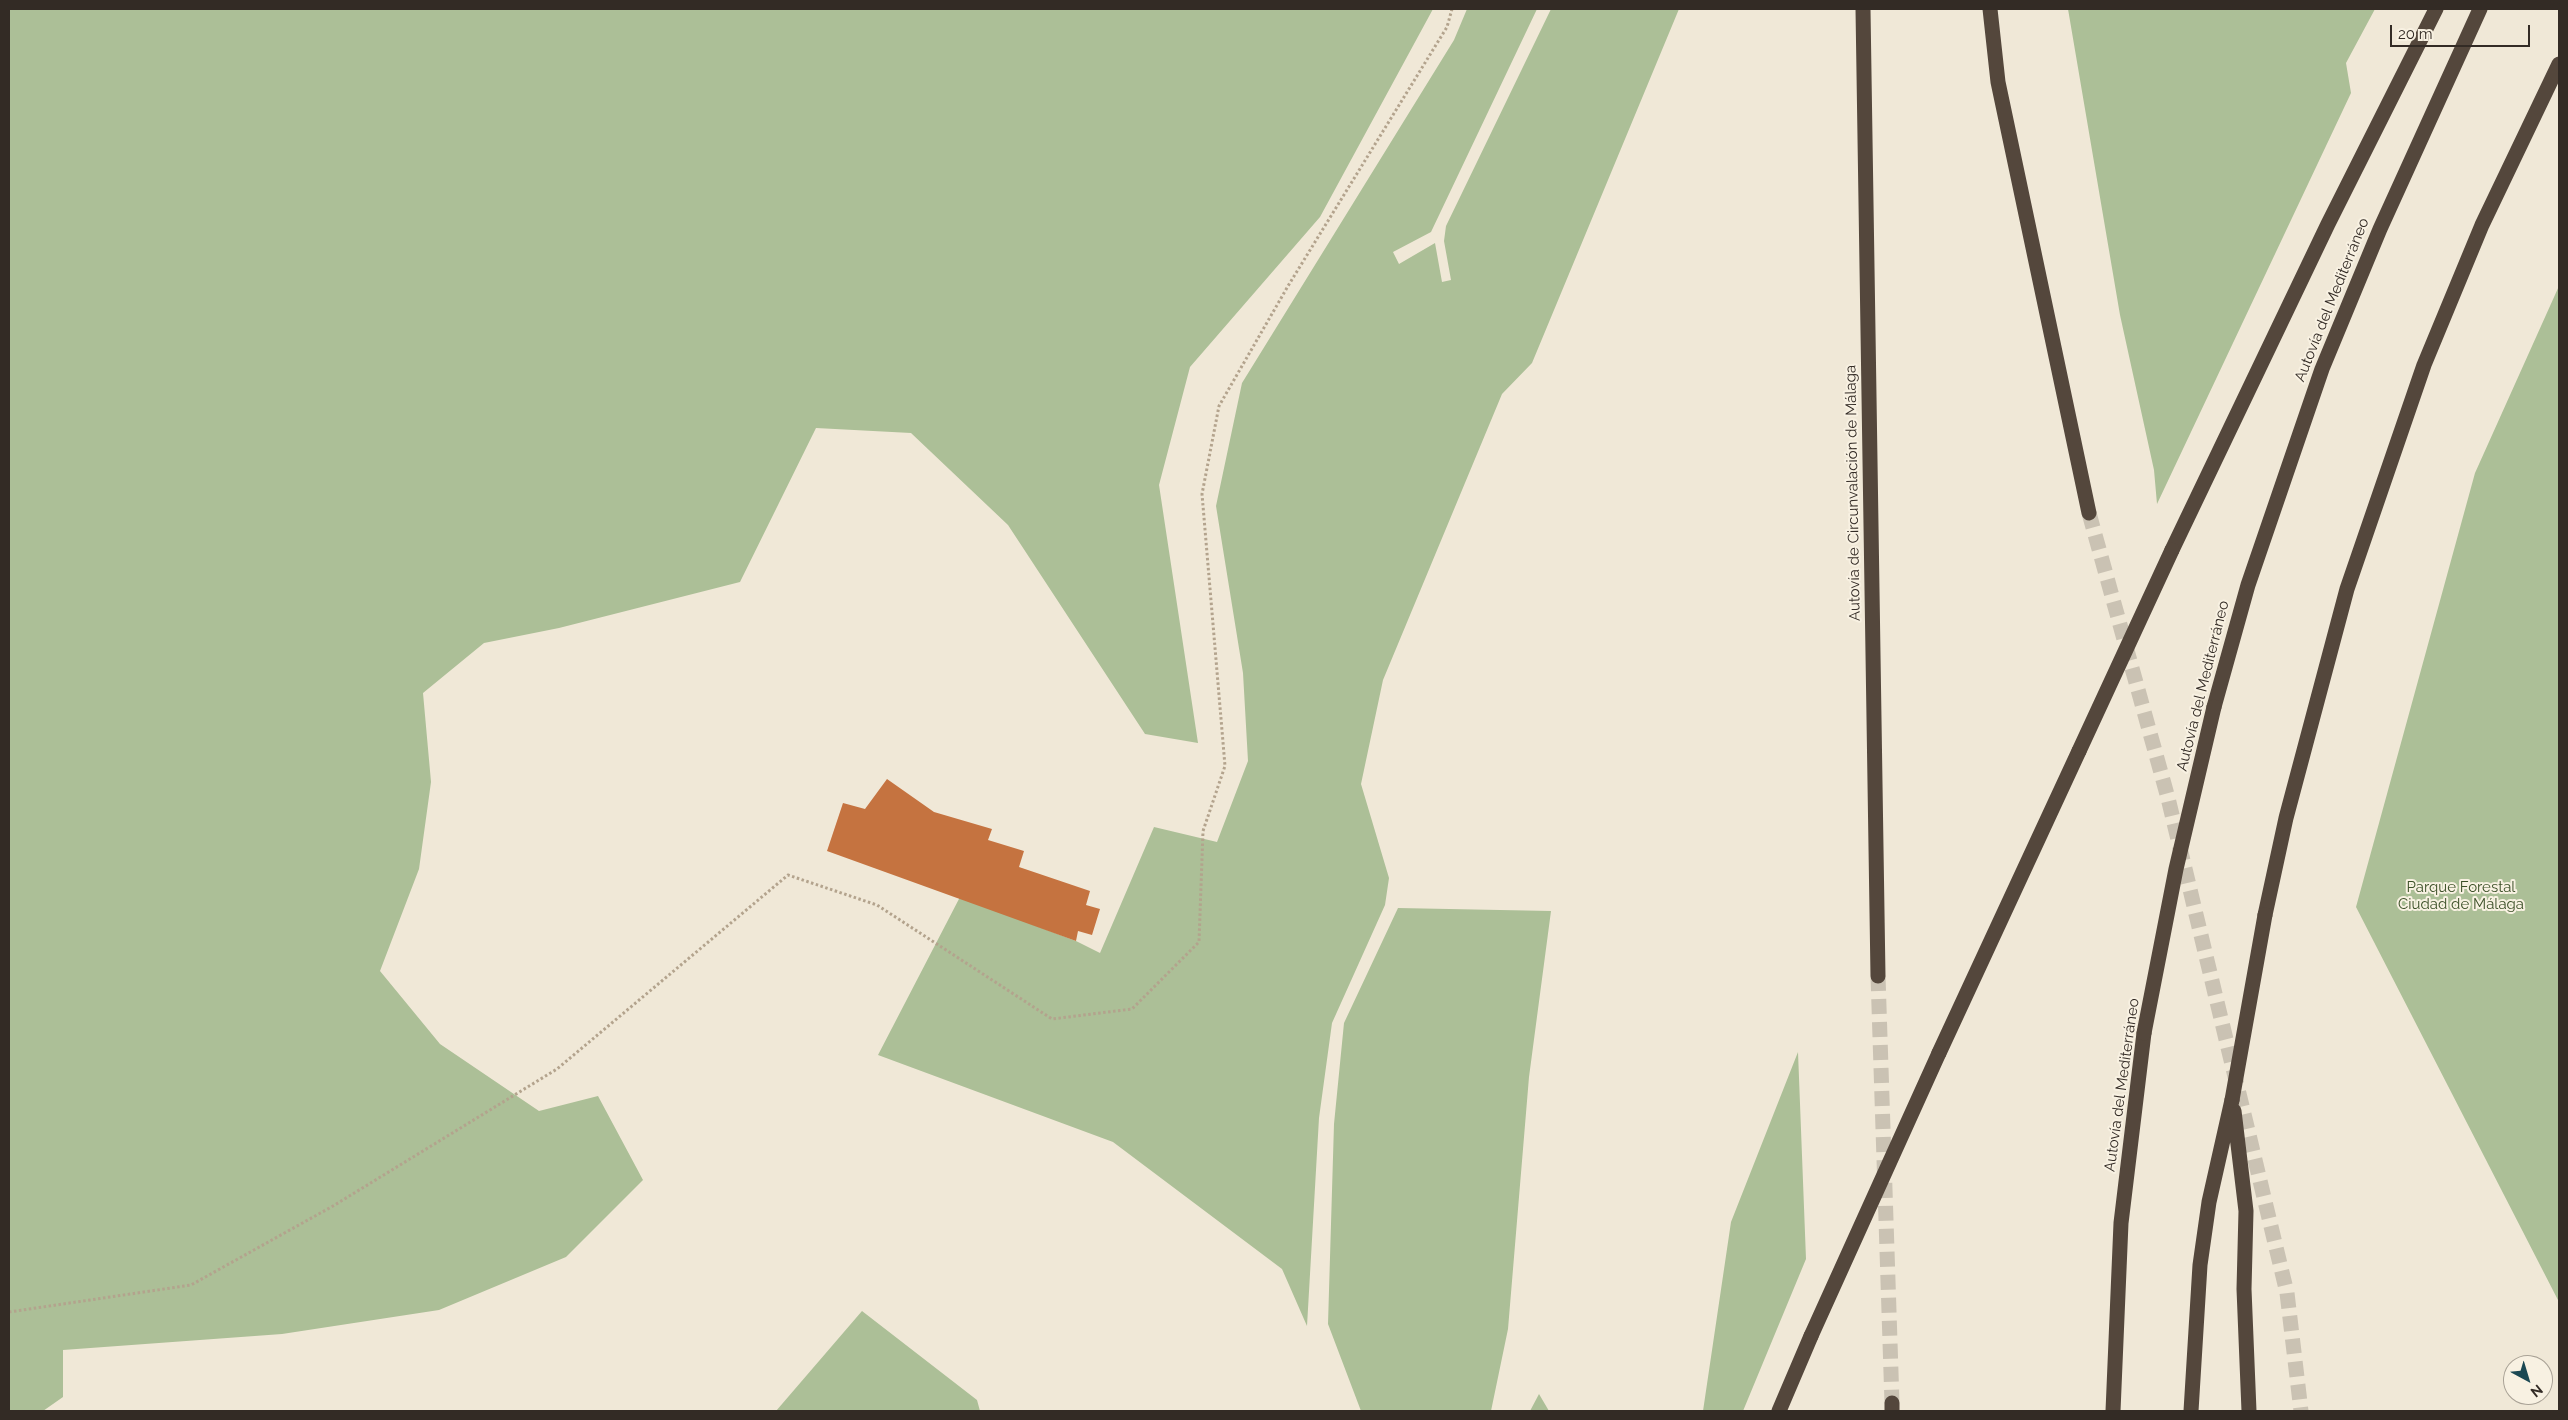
<!DOCTYPE html>
<html>
<head>
<meta charset="utf-8">
<style>
  body { margin:0 }
  #map { position:relative; width:2568px; height:1420px; overflow:hidden; background:#f0e8d7; font-family:Raleway,sans-serif }
  canvas { display:block }
  .frame { position:absolute; inset:0; border:10px solid #332b25; pointer-events:none }
  .north { position:absolute; left:2503px; top:1355px; width:50px; height:50px; box-sizing:border-box; background:#f8f1e2; border:1px solid #a9a296; border-radius:50%; rotate:141deg; font-size:14px; font-weight:700; line-height:20px; text-align:center; color:#332b25 }
  .north::after { content:''; display:block; margin:auto; width:18px; height:22px; background:#1b4853; clip-path:polygon(50% 0,100% 100%,50% 72%,0 100%) }
  .scale { position:absolute; left:2390px; top:25px; width:140px; height:22px; box-sizing:border-box; border:2px solid #332b25; border-top:0; padding-left:6px; font-size:15px; line-height:18px; white-space:nowrap; color:#332b25; -webkit-text-stroke:4px #f8f1e2; paint-order:stroke }
</style>
</head>
<body>
<div id="map">
<canvas width="2568" height="1420"></canvas>
<div class="frame"></div>
<div class="north">N</div>
<div class="scale">20 m</div>
</div>
<script>
const ctx = document.querySelector('canvas').getContext('2d');
ctx.lineJoin = 'round';
function fill(path, color) { ctx.fillStyle = color; ctx.fill(path, 'evenodd'); }
const shape = rows => new Path2D(rows.map(r => 'M' + r).join(''));
function strokePath(path, color, width, dash) { ctx.strokeStyle = color; ctx.lineWidth = width; ctx.lineCap = dash ? 'butt' : 'round'; ctx.setLineDash(dash || []); ctx.stroke(path); }
function drawText(font, color, halo, rows, align = 'center') {
  ctx.font = font + ' Raleway,sans-serif'; ctx.lineWidth = 4; ctx.setLineDash([]); ctx.textBaseline = 'middle'; ctx.strokeStyle = halo; ctx.fillStyle = color; for (const [text, x, y, turn = 0] of rows) {
    ctx.save(); ctx.translate(x, y); ctx.rotate((+turn || 0) * Math.PI / 180); ctx.textAlign = isNaN(turn) ? turn : align; if (halo) ctx.strokeText(text, 0, 0); ctx.fillText(text, 0, 0); ctx.restore();
  }
}
fill(shape([
  [9,9,1433,9,1320,217,1190,367,1159,485,1198,743,1145,734,1008,525,911,433,816,428,740,582,559,628,484,643,423,693,431,782,419,869,380,971,440,1044,539,1111,598,1096,643,1180,566,1257,439,1310,282,1334,63,1350,63,1397,43,1411,9,1411],
  [1467,9,1537,9,1431,232,1393,252,1399,264,1435,243,1442,282,1451,280,1444,241,1446,226,1551,9,1679,9,1532,363,1502,394,1383,680,1361,784,1389,878,1385,905,1332,1023,1319,1118,1307,1326,1282,1269,1113,1142,878,1055,960,897,1076,941,1100,953,1154,827,1217,842,1248,761,1243,673,1216,506,1242,383,1454,40],
  [2068,9,2375,9,2346,63,2351,93,2157,504,2154,470,2120,315],
  [2559,286,2559,1302,2356,907,2475,473],
  [1398,908,1551,911,1529,1077,1508,1329,1491,1411,1361,1411,1328,1324,1334,1124,1344,1023],
  [1798,1052,1806,1259,1743,1411,1703,1411,1731,1222],
  [862,1311,977,1400,980,1411,776,1411],
  [1539,1394,1549,1411,1530,1411]
]), '#acbf97');
fill(shape([
  [887,779,934,812,992,829,988,840,1024,851,1019,867,1090,891,1086,905,1100,909,1092,935,1078,931,1076,941,827,851,843,803,865,809]
]), '#c57340');
strokePath(shape([
  [2089,513,2168,798,2287,1293,2301,1411],
  [1878,976,1892,1403]
]), '#cac2b3', 15, [15, 8]);
strokePath(shape([
  [9,1312,191,1285,333,1206,557,1069,788,875,877,905,1052,1019,1132,1009,1199,942,1203,831,1225,766,1202,494,1219,406,1288,286,1447,27,1452,9]
]), '#b3a38d', 3, [2.5, 2.5]);
strokePath(shape([
  [1863,9,1878,976],
  [1990,9,1998,82,2089,513],
  [2172,550,2328,224,2436,9],
  [2214,707,2248,585,2322,369,2380,229,2480,9],
  [2265,915,2286,818,2347,589,2424,365,2482,225,2559,64],
  [1939,1053,2079,751],
  [2234,1111,2246,1211,2244,1289,2249,1411],
  [1892,1403,1892,1411],
  [1779,1411,1811,1336],
  [2113,1411,2121,1223,2144,1033],
  [2191,1411,2200,1265,2209,1202,2232,1100]
]), '#54473c', 15);
strokePath(shape([
  [2079,751,2172,550],
  [2144,1033,2176,869,2214,707],
  [2232,1100,2265,915],
  [1811,1336,1939,1053]
]), '#54473c', 15);
drawText('15px', '#332b25', '#f8f1e2', [
  ["Autovía del Mediterráneo",2332,300,-68],
  ["Autovía de Circunvalación de Málaga",1853,493,-91],
  ["Autovía del Mediterráneo",2203,686,-76],
  ["Autovía del Mediterráneo",2122,1085,-82]
]);
drawText('15px', '#3d5129', '#f8f1e2', [
  ["Parque Forestal",2461,887],
  ["Ciudad de Málaga",2461,904]
]);
</script>
</body>
</html>
